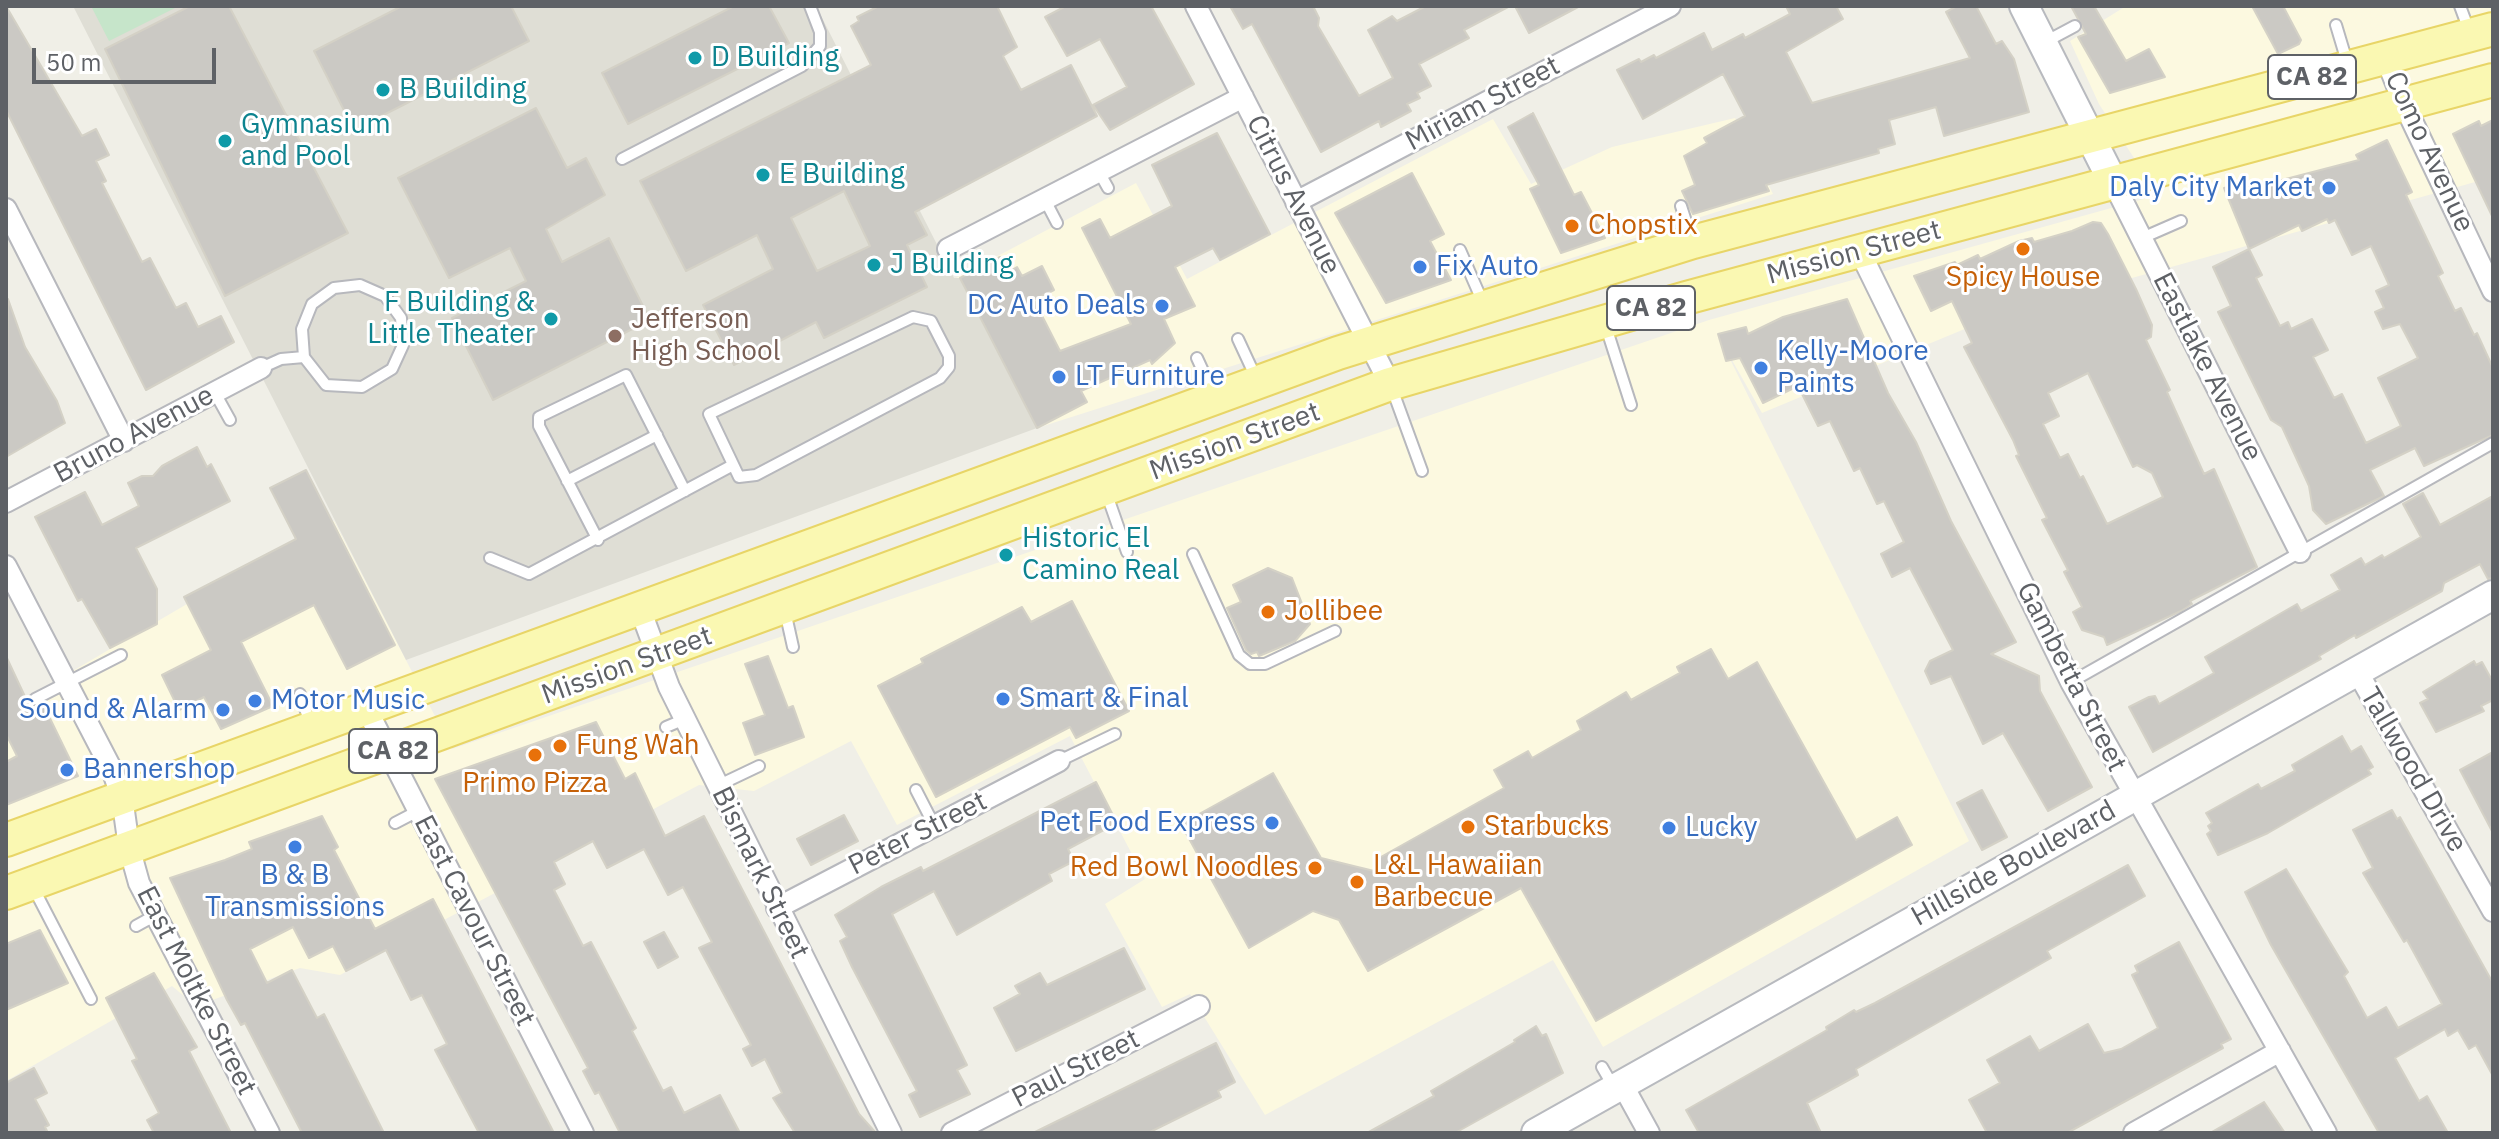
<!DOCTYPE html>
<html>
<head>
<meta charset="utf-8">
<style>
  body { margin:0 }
  #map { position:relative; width:2499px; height:1139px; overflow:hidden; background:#f0efe7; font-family:"IBM Plex Sans",sans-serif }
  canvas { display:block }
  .frame { position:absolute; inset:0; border:8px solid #5e6166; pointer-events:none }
  .scale { position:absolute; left:32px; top:48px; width:184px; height:36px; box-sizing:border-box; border:4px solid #5e6166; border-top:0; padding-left:10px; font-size:24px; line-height:28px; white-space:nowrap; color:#5e6166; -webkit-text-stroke:6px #fff; paint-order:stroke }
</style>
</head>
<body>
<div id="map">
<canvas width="2499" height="1139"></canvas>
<div class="frame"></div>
<div class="scale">50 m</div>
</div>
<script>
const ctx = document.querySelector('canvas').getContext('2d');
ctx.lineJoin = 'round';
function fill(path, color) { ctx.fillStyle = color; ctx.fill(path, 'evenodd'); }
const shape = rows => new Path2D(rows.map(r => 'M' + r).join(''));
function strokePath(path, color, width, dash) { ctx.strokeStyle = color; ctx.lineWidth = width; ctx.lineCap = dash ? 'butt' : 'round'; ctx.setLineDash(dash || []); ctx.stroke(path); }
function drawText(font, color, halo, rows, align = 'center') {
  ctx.font = font + ' "IBM Plex Sans",sans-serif'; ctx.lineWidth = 6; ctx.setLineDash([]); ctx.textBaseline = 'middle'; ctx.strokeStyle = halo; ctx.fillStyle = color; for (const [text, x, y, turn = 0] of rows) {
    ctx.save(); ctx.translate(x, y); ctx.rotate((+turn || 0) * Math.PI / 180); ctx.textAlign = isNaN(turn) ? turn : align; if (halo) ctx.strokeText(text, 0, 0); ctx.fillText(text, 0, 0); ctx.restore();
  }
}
fill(shape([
  [2126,6,2493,6,2493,177,1996,316,1762,413,1720,339,1969,841,1603,1047,1553,960,1265,1115,1190,994,1162,1007,1105,904,1145,879,1070,736,897,825,851,741,754,791,699,785,340,975,300,968,196,1006,172,986,6,1081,6,710,187,604,184,597,334,521,452,749,1709,320,2158,195,2099,104,2070,41],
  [1735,118,1773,194,1037,428,960,278,954,279,1136,183,1187,279,1493,119,1531,184,1612,147]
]), '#fcf9e0');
fill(shape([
  [73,6,816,6,954,278,960,278,1037,428,406,660]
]), '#dfded5');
fill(shape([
  [91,6,179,6,109,41]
]), '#c6e5ca');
const building = shape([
  [6,6,82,136,96,129,109,155,96,161,106,181,102,183,142,262,150,258,176,308,186,303,198,327,221,316,234,342,146,390,6,110,6,6],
  [190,6,229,6,348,233,225,296,105,49,190,6],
  [402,6,511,6,529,41,354,130,314,51,402,6],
  [734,6,769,6,789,43,628,124,602,73,734,6],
  [879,6,997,6,1017,47,1003,56,1021,90,1071,65,1097,116,915,212,927,235,907,245,927,287,824,338,816,322,734,365,703,305,773,269,757,235,686,271,640,181,871,65,851,26,859,21,857,17,879,6],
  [844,191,870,246,817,271,791,218,844,191],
  [1066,6,1151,6,1194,84,1110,130,1093,105,1127,87,1100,39,1067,56,1045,17,1066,6],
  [1230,6,1313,6,1319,18,1318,26,1359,96,1393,78,1368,30,1392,16,1397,21,1426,6,1510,6,1464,30,1469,38,1419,64,1431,86,1417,93,1420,98,1407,104,1411,111,1381,127,1379,121,1321,152,1252,24,1243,29,1230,6],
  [1515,6,1580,6,1529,33,1515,6],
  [1786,6,1836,6,1843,19,1786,52,1812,103,1970,58,1946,12,1957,6,1976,6,1996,44,2002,41,2014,59,2029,112,1944,136,1936,107,1889,120,1895,144,1878,149,1879,153,1766,185,1769,191,1693,214,1682,191,1695,185,1684,156,1707,143,1704,138,1745,116,1723,74,1643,119,1617,70,1639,59,1641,62,1654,55,1656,58,1704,33,1712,50,1743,34,1745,38,1790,14,1786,6],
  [2071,6,2094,6,2126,61,2149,49,2165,77,2110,93,2078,37,2086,34,2071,6],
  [2252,6,2283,6,2301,40,2299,44,2278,54,2252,6],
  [536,108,567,168,586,158,605,195,546,229,562,262,609,238,650,320,493,400,452,318,526,281,510,248,449,278,398,178,536,108],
  [1533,113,1574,195,1581,192,1605,238,1561,253,1530,189,1539,185,1508,127,1533,113],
  [2493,120,2493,218,2453,134,2479,121,2481,126,2493,120],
  [1217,133,1270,234,1220,260,1213,248,1175,267,1195,306,1164,319,1175,343,1152,364,1150,360,1081,391,1087,402,1037,428,960,278,1000,257,1008,272,1017,267,1022,276,1042,266,1054,290,1034,300,1060,351,1131,324,1082,228,1100,219,1110,238,1172,206,1152,165,1217,133],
  [2387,140,2412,192,2406,195,2443,273,2438,276,2455,311,2461,308,2474,335,2477,333,2493,368,2493,435,2424,466,2415,448,2370,470,2384,496,2326,524,2313,510,2309,486,2282,427,2271,420,2218,312,2231,306,2213,267,2249,249,2262,275,2256,278,2280,326,2288,322,2291,329,2312,319,2328,350,2313,357,2334,398,2342,394,2366,443,2401,426,2378,378,2418,358,2400,324,2383,329,2375,312,2384,308,2376,291,2389,285,2371,246,2352,255,2335,220,2329,223,2327,219,2302,231,2299,225,2249,249,2224,188,2247,182,2249,186,2278,181,2359,160,2356,155,2387,140],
  [1412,173,1444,234,1430,241,1451,280,1386,303,1335,213,1412,173],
  [2093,222,2101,223,2108,234,2136,289,2152,325,2151,337,2146,340,2170,390,2167,392,2204,474,2214,469,2257,567,2190,601,2192,604,2181,611,2107,645,2104,637,2082,630,2073,612,2082,607,2064,572,2068,570,2042,520,2047,518,2016,456,2019,455,2013,440,1964,347,1972,343,1952,301,1931,311,1914,276,1955,262,1957,265,1978,255,1980,259,2019,241,2032,238,2034,242,2072,231,2093,222],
  [2088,373,2133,467,2137,465,2152,473,2163,497,2107,524,2083,476,2080,478,2068,454,2060,458,2043,424,2059,416,2048,393,2088,373],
  [8,299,25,347,57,401,65,423,6,457,8,299],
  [1847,299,1888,393,1916,442,1951,521,2016,642,1991,654,2039,676,2040,691,2092,787,2048,811,2003,733,1983,744,1951,676,1931,684,1925,671,1930,661,1953,650,1910,568,1892,577,1881,554,1904,542,1884,501,1877,504,1860,468,1854,471,1830,421,1818,426,1798,386,1763,403,1740,358,1726,361,1718,334,1746,327,1748,334,1783,317,1847,299],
  [197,447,207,467,211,464,230,501,136,548,157,589,157,624,110,648,82,599,78,601,35,517,85,492,102,525,139,506,128,483,142,476,153,476,162,466,197,447],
  [306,470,395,645,347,669,314,605,241,642,273,706,221,729,204,697,179,710,162,675,211,650,184,597,296,539,270,488,306,470],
  [2423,493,2440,525,2493,496,2493,578,2488,579,2480,564,2444,583,2442,591,2422,602,2356,638,2355,635,2319,656,2321,659,2153,752,2129,707,2149,697,2155,696,2159,704,2214,673,2205,657,2297,604,2301,611,2340,590,2331,575,2361,558,2365,565,2382,555,2384,558,2421,537,2403,504,2423,493],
  [1268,568,1292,578,1310,624,1295,641,1259,656,1257,652,1251,654,1246,650,1227,608,1241,602,1233,585,1268,568],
  [1072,601,1129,711,1076,738,1070,727,936,797,878,686,923,663,921,659,1022,607,1031,622,1072,601],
  [1711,649,1728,679,1757,662,1856,840,1897,817,1912,845,1596,1021,1521,888,1368,971,1339,920,1313,911,1249,948,1181,824,1273,773,1321,858,1374,871,1379,858,1504,788,1494,770,1528,751,1532,758,1581,730,1577,721,1626,692,1631,700,1680,673,1677,667,1711,649],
  [6,656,28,703,33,709,43,704,78,776,6,805,6,762,17,756,6,734,6,656],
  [768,656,788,708,793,706,804,737,755,755,743,723,765,715,745,664,768,656],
  [2474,661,2476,665,2482,662,2493,682,2493,700,2481,706,2484,711,2436,732,2420,703,2428,699,2423,692,2474,661],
  [596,722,625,779,635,773,665,836,704,816,859,1114,876,1133,795,1133,773,1098,782,1093,765,1059,752,1066,743,1049,751,1045,699,948,712,942,683,887,668,895,644,849,607,868,593,841,554,862,565,884,554,890,583,946,591,942,636,1028,632,1031,663,1091,671,1087,684,1113,720,1095,740,1133,620,1133,599,1092,595,1094,583,1071,588,1068,435,779,596,722],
  [2342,736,2351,752,2361,746,2373,767,2368,770,2371,774,2268,833,2218,855,2207,834,2211,831,2208,826,2212,823,2206,813,2258,784,2261,789,2295,771,2292,765,2342,736],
  [2493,752,2493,833,2460,770,2493,752],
  [1096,782,1117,823,1068,849,1074,861,1049,874,1052,881,957,935,934,891,892,914,967,1065,957,1070,970,1094,920,1117,909,1095,917,1091,852,967,840,941,847,937,835,915,881,887,921,867,923,871,1096,782],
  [1982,790,2007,837,1982,850,1957,803,1982,790],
  [2392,810,2397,819,2400,817,2493,983,2493,1076,2476,1045,2469,1049,2458,1030,2448,1036,2445,1029,2395,1058,2419,1101,2427,1096,2448,1133,2379,1133,2271,945,2245,892,2286,869,2348,972,2344,976,2367,1018,2386,1007,2398,1028,2442,1004,2407,940,2404,942,2363,873,2373,868,2353,830,2392,810],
  [844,815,858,841,811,865,797,839,844,815],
  [322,816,338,847,334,850,375,929,433,899,554,1133,479,1133,435,1050,447,1044,422,995,411,1000,386,950,346,971,333,946,309,958,293,927,250,949,267,983,292,970,317,1018,324,1014,384,1133,302,1133,245,1023,241,1025,227,1000,170,878,225,860,252,849,249,842,322,816],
  [2128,865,2145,896,2047,951,2051,958,1856,1069,1858,1075,1807,1103,1821,1133,1699,1133,1686,1110,1827,1030,1826,1027,1854,1010,1856,1012,1875,1003,2128,865],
  [40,930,68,983,6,1010,6,944,40,930],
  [664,932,678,957,658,968,644,942,664,932],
  [2179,942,2231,1039,2221,1044,2223,1048,2067,1133,1987,1133,1969,1100,2000,1083,1987,1060,2030,1036,2039,1051,2088,1024,2104,1053,2121,1049,2158,1028,2132,975,2138,972,2135,966,2179,942],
  [1124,948,1145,989,1016,1051,994,1008,1020,994,1015,986,1040,973,1047,985,1124,948],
  [154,973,197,1047,189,1051,231,1133,154,1133,147,1120,159,1113,132,1061,137,1059,106,998,154,973],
  [1536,1026,1542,1036,1546,1034,1563,1073,1455,1133,1367,1133,1434,1096,1431,1091,1515,1042,1514,1040,1536,1026],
  [1216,1043,1235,1082,1218,1091,1221,1097,1148,1133,1033,1133,1216,1043],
  [34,1068,47,1093,35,1099,49,1125,45,1127,48,1133,6,1133,6,1083,34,1068],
  [2264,1102,2285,1133,2210,1133,2264,1102]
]);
fill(building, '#cbc9c4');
strokePath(building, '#d4d1c6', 2);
const lane = shape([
  [2460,6,2470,33],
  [2336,25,2348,65],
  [2045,42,2075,26],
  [622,159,802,66,820,46,820,32,810,6],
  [1099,172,1108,188],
  [1045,200,1057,223],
  [1681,206,1691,237],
  [2142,238,2181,221],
  [1460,250,1484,305],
  [360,285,385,296,401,318,403,345,392,369,362,387,326,385,304,357,302,329,312,304,334,288,360,285],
  [913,317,931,321,949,356,949,367,940,378,756,475,739,477,709,414,913,317],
  [1606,327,1631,405],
  [1238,339,1257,380],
  [1197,358,1214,395],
  [261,368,281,359,304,357],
  [1391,386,1422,471],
  [215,393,230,420],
  [567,481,657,435],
  [1106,492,1127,552],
  [598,540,539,426,539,417,626,375,685,491],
  [1193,554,1239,655,1250,664,1265,664,1335,631],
  [490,558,529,574,733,465],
  [785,611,793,647],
  [2071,682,2493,443],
  [300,694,310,723],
  [35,699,121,655],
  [666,727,685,719],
  [1059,761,1115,734],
  [717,786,759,766],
  [916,790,934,825],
  [395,823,418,811],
  [34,889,91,999],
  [136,926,156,915],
  [1602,1067,1613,1086]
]);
const street = shape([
  [1196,6,1390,384],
  [2386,58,2404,104,2493,291],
  [2113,182,2300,552],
  [1296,202,1670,6],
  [6,209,124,441],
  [948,249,1243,97],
  [1860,252,2071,682,2326,1133],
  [6,502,261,368],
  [6,566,112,770,122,797,129,847,139,883,269,1133],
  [640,609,669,687,891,1133],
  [2357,671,2493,911],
  [366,708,583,1133],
  [777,908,1059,761],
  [1622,1084,1649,1133],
  [952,1133,1199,1006],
  [2134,1133,2280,1051]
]);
const secondary = shape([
  [2024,6,2113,182],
  [1536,1133,2493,595]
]);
const primary = shape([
  [6,840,1338,353,1693,242,2493,29],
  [6,893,1390,384,1686,298,2493,80]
]);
strokePath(lane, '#b7b8bd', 14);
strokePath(street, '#b7b8bd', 24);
strokePath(secondary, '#b8babf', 32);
strokePath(primary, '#e8d567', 36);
strokePath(lane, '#fff', 10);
strokePath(street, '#fff', 20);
strokePath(secondary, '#fff', 28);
strokePath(primary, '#faf8b2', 32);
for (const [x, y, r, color] of [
  [695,58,8,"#0f9aa8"],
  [383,90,8,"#0f9aa8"],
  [225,141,8,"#0f9aa8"],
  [763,175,8,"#0f9aa8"],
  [2329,188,8,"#3f7fe0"],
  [1572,226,8,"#e8710a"],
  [2023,249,8,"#e8710a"],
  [874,265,8,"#0f9aa8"],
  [1420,267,8,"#3f7fe0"],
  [1162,306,8,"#3f7fe0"],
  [551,319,8,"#0f9aa8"],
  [615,336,8,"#8d6e63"],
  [1761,368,8,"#3f7fe0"],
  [1059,377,8,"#3f7fe0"],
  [1006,555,8,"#0f9aa8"],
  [1268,612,8,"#e8710a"],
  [1003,699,8,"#3f7fe0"],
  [255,701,8,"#3f7fe0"],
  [223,710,8,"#3f7fe0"],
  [560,746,8,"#e8710a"],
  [535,755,8,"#e8710a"],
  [67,770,8,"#3f7fe0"],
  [1272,823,8,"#3f7fe0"],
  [1468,827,8,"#e8710a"],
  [1669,828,8,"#3f7fe0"],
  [295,847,8,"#3f7fe0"],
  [1315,868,8,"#e8710a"],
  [1357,882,8,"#e8710a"]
]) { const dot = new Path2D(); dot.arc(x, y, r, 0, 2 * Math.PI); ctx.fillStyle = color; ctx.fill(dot); strokePath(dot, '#fff', 3); }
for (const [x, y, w] of [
  [2312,77,88],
  [1651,308,88],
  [393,751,88]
]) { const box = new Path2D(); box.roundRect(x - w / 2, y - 22, w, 44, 6); ctx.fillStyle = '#fff'; ctx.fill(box); strokePath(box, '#5e6166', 2); }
drawText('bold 26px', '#5e6166', null, [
  ["CA 82",2312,77],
  ["CA 82",1651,308],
  ["CA 82",393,751]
]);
drawText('28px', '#0d838f', '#fff', [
  ["D Building",711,58],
  ["B Building",399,90],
  ["Gymnasium",241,125],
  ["and Pool",241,157],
  ["E Building",779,175],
  ["J Building",890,265],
  ["F Building &",535,303,"right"],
  ["Little Theater",535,335,"right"],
  ["Historic El",1022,539],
  ["Camino Real",1022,571]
], 'left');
drawText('28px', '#5e6166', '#fff', [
  ["Miriam Street",1483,104,-28],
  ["Como Avenue",2429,152,65],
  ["Citrus Avenue",1293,195,63],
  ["Mission Street",1854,253,-15],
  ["Eastlake Avenue",2207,367,63],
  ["Bruno Avenue",134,435,-28],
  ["Mission Street",1235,442,-20],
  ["Mission Street",627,666,-20],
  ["Gambetta Street",2071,677,63],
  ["Tallwood Drive",2413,770,60],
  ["Peter Street",918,834,-27],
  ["Hillside Boulevard",2014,864,-29],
  ["Bismark Street",760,873,64],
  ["East Cavour Street",474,921,63],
  ["East Moltke Street",196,991,63],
  ["Paul Street",1076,1069,-27]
]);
drawText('28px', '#366cbe', '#fff', [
  ["Daly City Market",2313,188,"right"],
  ["Fix Auto",1436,267],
  ["DC Auto Deals",1146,306,"right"],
  ["Kelly-Moore",1777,352],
  ["Paints",1777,384],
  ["LT Furniture",1075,377],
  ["Smart & Final",1019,699],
  ["Motor Music",271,701],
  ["Sound & Alarm",207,710,"right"],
  ["Bannershop",83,770],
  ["Pet Food Express",1256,823,"right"],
  ["Lucky",1685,828],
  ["B & B",295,876,"center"],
  ["Transmissions",295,908,"center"]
], 'left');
drawText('28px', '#c56008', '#fff', [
  ["Chopstix",1588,226],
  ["Spicy House",2023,278,"center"],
  ["Jollibee",1284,612],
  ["Fung Wah",576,746],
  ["Primo Pizza",535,784,"center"],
  ["Starbucks",1484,827],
  ["L&L Hawaiian",1373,866],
  ["Barbecue",1373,898],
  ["Red Bowl Noodles",1299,868,"right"]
], 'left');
drawText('28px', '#785e54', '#fff', [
  ["Jefferson",631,320],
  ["High School",631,352]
], 'left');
</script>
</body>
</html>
